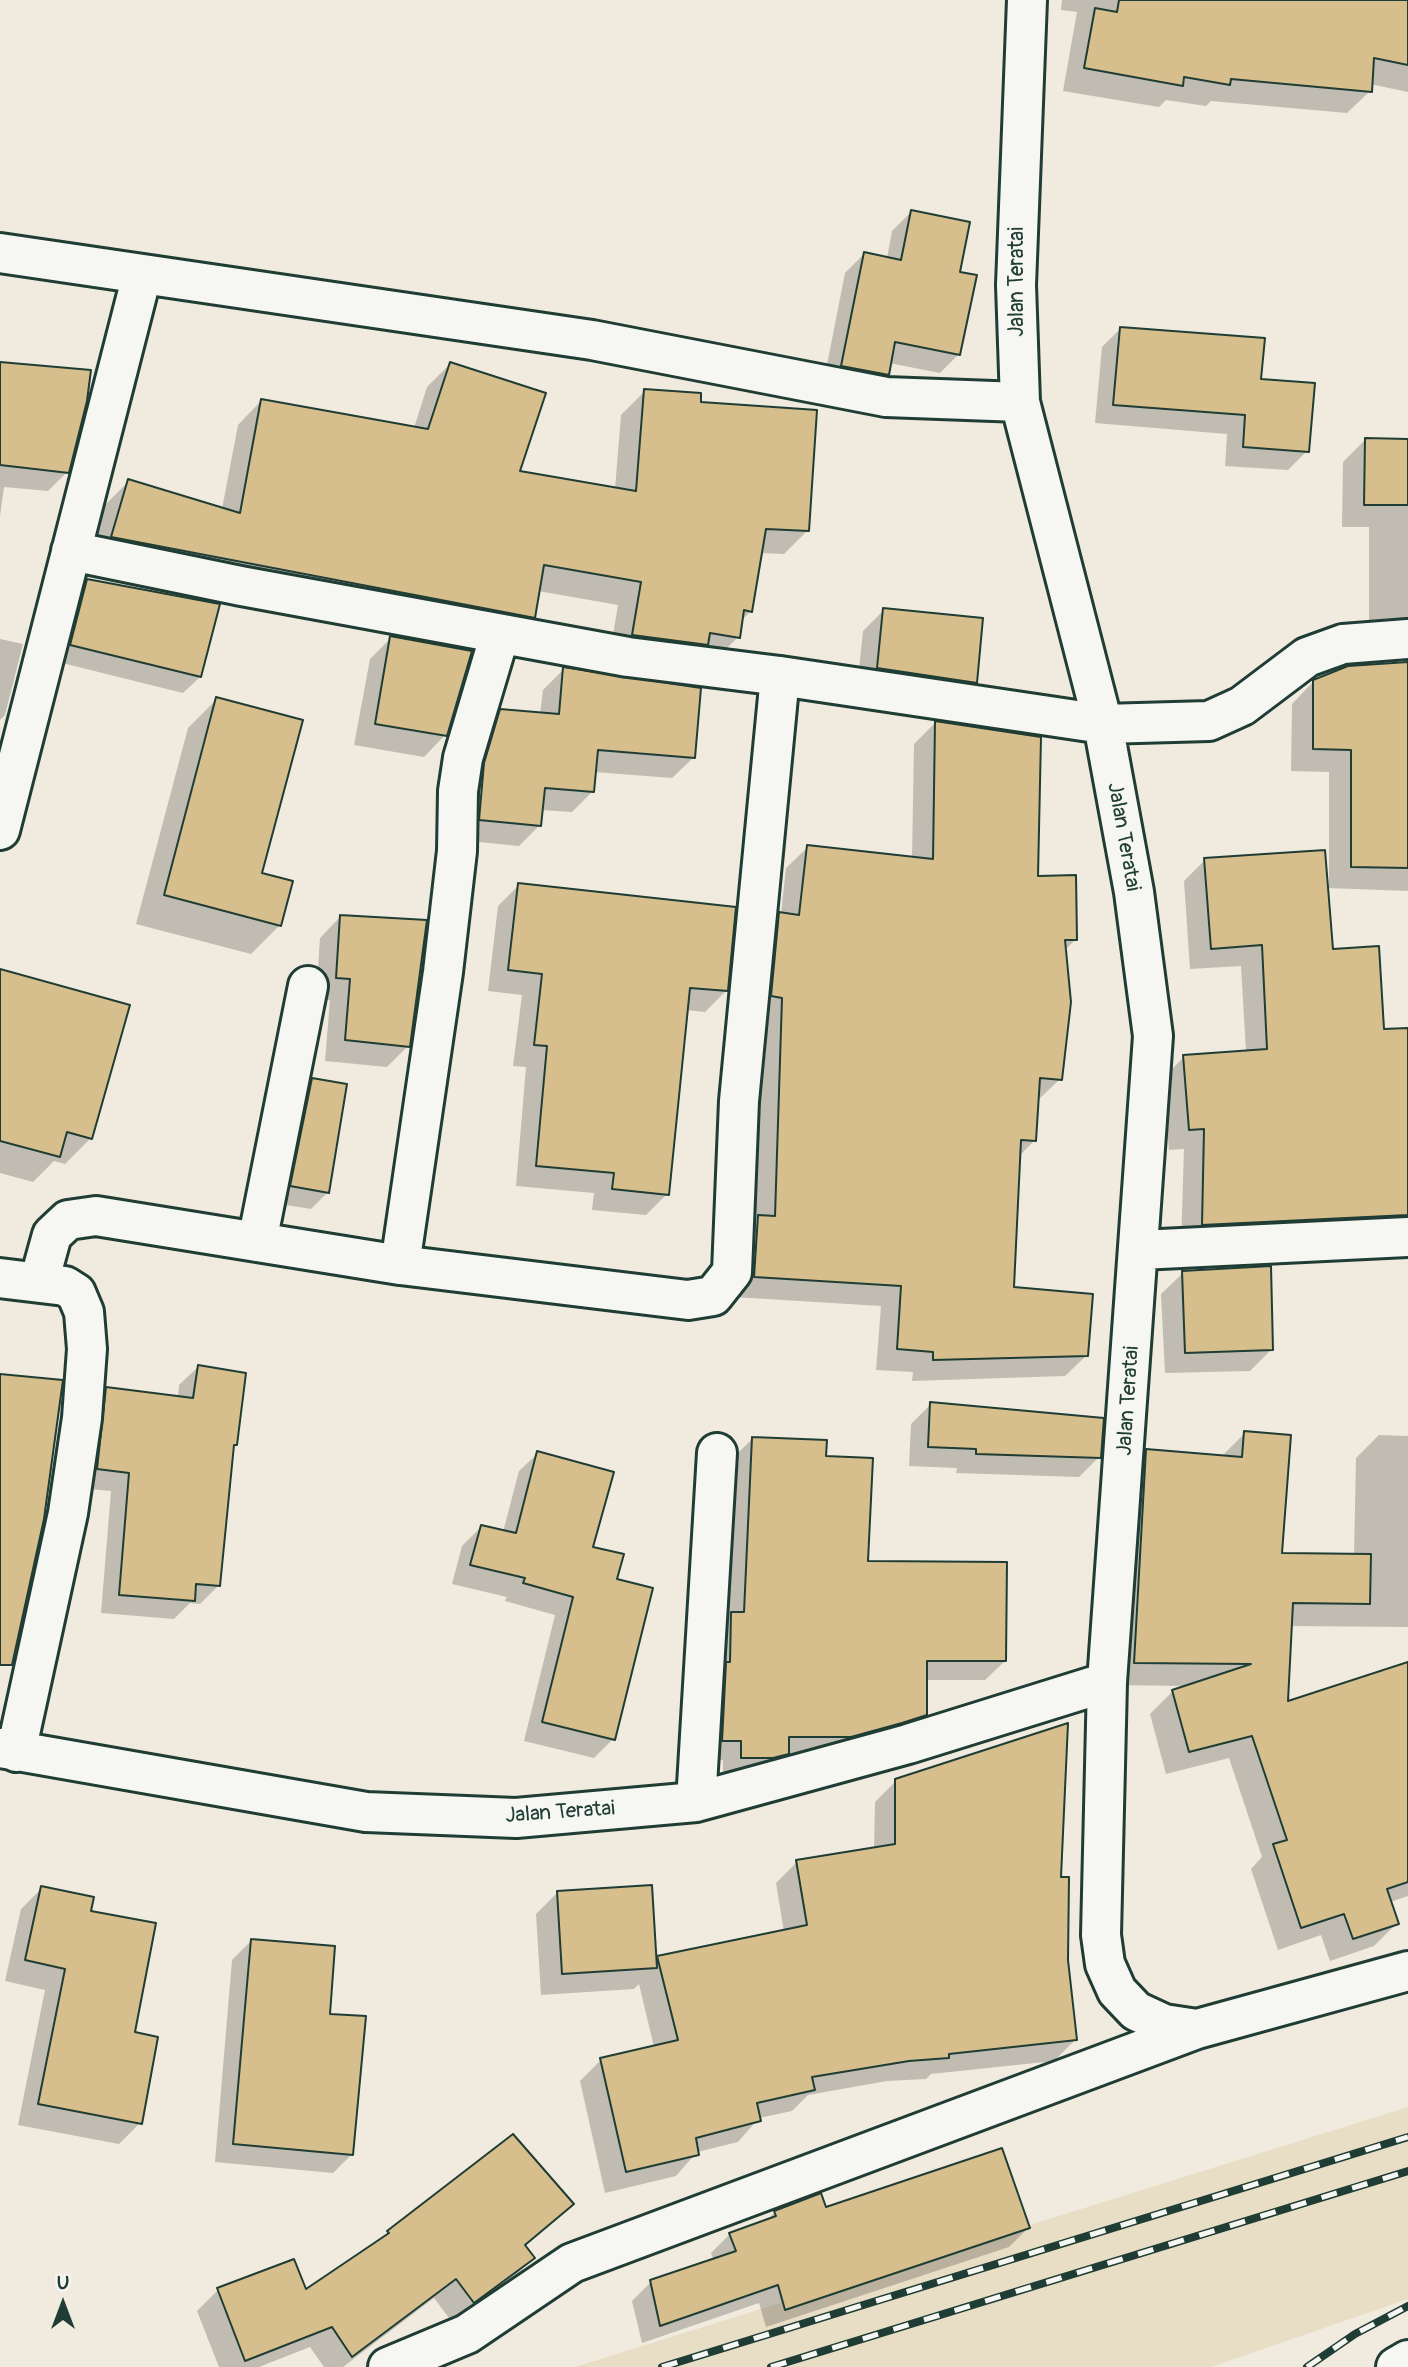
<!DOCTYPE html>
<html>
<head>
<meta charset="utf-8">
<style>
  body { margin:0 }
  #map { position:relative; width:1408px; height:2367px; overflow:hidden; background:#f0ebde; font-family:Pangolin,sans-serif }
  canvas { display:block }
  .north { position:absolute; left:28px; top:2269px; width:70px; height:70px; -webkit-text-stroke:5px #f6f6f2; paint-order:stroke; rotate:0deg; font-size:19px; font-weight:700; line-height:28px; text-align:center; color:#1f3d34 }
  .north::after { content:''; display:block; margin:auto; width:24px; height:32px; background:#1f3d34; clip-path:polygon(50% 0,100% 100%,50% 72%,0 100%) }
</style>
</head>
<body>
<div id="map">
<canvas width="1408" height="2367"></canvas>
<div class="north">U</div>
</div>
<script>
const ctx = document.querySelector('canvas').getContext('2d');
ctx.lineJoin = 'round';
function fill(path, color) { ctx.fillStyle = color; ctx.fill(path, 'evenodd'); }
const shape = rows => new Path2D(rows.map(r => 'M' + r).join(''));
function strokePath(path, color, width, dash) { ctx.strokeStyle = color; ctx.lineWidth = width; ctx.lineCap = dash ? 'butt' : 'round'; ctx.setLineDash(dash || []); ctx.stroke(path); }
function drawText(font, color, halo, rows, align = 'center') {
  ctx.font = font + ' Pangolin,sans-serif'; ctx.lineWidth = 7; ctx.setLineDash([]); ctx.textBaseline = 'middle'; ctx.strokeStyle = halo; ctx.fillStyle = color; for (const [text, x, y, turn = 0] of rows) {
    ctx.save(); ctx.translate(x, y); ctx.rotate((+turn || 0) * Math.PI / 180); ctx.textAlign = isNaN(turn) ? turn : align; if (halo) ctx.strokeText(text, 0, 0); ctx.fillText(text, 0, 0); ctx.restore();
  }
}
fill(shape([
  [1408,2107,1408,2299,1211,2367,575,2367]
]), '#e8dec6');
fill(shape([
  [1062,0,1408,0,1408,92,1370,84,1370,91,1347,113,1211,101,1206,106,1166,100,1159,107,1063,91,1077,12,1061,10],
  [911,212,958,273,959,354,940,373,889,363,887,374,868,394,823,385,845,273,864,254,887,258,892,231],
  [1121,328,1259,380,1307,451,1288,470,1225,466,1227,434,1095,423,1102,347],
  [0,362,67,472,48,491,4,487,0,516],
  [450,364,517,472,615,489,621,415,645,391,699,403,807,531,784,554,760,553,751,611,740,622,738,637,714,661,609,659,618,605,538,591,534,617,510,640,89,560,105,505,129,481,222,509,238,425,261,401,414,428,427,387],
  [1365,440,1408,440,1408,660,1404,650,1369,640,1369,527,1342,527,1343,462],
  [87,581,218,605,200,677,183,693,54,661,71,597],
  [884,610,975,682,954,703,857,689,863,631],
  [391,638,445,735,424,757,354,745,370,659],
  [0,639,23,644,5,715,0,720],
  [1408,660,1408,891,1327,888,1331,951,1382,1031,1408,1029,1408,1239,1181,1245,1184,1149,1169,1150,1163,1078,1184,1057,1246,1052,1241,966,1190,969,1184,881,1205,860,1329,888,1329,772,1291,771,1292,704,1314,681,1408,663],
  [564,669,694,757,672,778,594,772,593,791,572,812,541,810,540,825,519,846,459,840,480,732,501,711,540,714,543,690],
  [217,699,260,874,280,925,251,954,136,924,188,728],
  [935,723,1076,939,1065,950,1060,1079,1037,1101,1035,1140,1018,1157,1012,1289,1087,1355,1065,1376,912,1381,913,1372,876,1370,881,1306,734,1297,738,1238,754,1221,761,1019,758,936,781,914,786,868,808,847,912,858,914,744],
  [519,885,726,991,705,1012,686,1010,667,1194,646,1215,592,1210,594,1193,516,1186,526,1067,513,1066,522,995,488,991,498,906],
  [341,916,408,1046,387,1067,325,1061,330,1000,316,999,320,938],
  [0,970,91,1138,65,1164,54,1161,33,1182,0,1173],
  [313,1079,328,1192,311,1209,274,1203,296,1096],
  [1183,1273,1271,1350,1250,1371,1165,1373,1161,1294],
  [198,1367,235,1445,231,1448,219,1585,200,1604,190,1603,174,1619,101,1613,111,1491,79,1488,88,1407,107,1389,178,1398,179,1385],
  [931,1404,1099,1457,1079,1477,956,1473,957,1468,909,1466,911,1424],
  [1245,1433,1281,1555,1354,1556,1356,1458,1379,1435,1408,1436,1408,1627,1290,1626,1286,1703,1408,1664,1408,1896,1390,1902,1397,1923,1374,1946,1330,1961,1321,1935,1278,1950,1251,1869,1262,1857,1229,1758,1166,1774,1150,1714,1173,1691,1187,1686,1111,1685,1123,1474,1146,1450,1221,1457],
  [752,1439,824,1458,866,1563,1005,1661,985,1680,925,1680,925,1714,906,1734,830,1756,784,1756,767,1773,723,1777,723,1760,703,1760,733,1458],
  [538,1453,590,1548,615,1580,613,1739,594,1758,524,1741,555,1615,505,1601,507,1597,452,1584,462,1546,481,1527,503,1532,519,1471],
  [896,1781,1059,1878,1075,2040,1054,2061,931,2074,926,2079,887,2081,808,2095,792,2111,759,2118,738,2142,697,2152,676,2176,605,2193,580,2081,601,2060,654,2047,639,1984,634,1989,541,1995,536,1914,557,1893,655,1962,658,1958,784,1932,776,1883,797,1862,874,1849,875,1802],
  [42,1888,89,1912,132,2034,140,2123,119,2144,18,2125,45,1990,5,1981,21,1909],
  [251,1941,328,2015,351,2155,333,2173,215,2162,232,1960],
  [513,2136,571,2204,524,2247,533,2258,512,2279,452,2322,434,2298,343,2367,324,2367,310,2347,259,2367,219,2367,197,2311,218,2290,305,2291,376,2244],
  [825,2209,1028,2228,1009,2247,766,2327,759,2303,642,2343,632,2301,651,2282,714,2261,711,2253,730,2234,766,2221,775,2212]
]), '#0003');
const building = shape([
  [1119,0,1408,0,1408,65,1374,58,1372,92,1231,79,1230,85,1184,77,1183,86,1084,68,1095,8,1117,12,1119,0],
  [911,210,970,222,960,272,977,275,960,355,895,342,889,375,841,366,864,252,901,260,911,210],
  [1120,327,1265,338,1261,379,1315,383,1309,452,1243,447,1245,415,1113,405,1120,327],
  [0,362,91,370,87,401,69,473,0,465,0,362],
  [450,362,546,393,520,471,636,491,644,389,701,393,701,402,817,410,809,531,766,529,752,612,744,610,740,638,710,633,708,645,632,635,641,582,544,565,535,618,111,537,128,479,240,513,261,399,428,429,450,362],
  [1365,438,1408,439,1408,505,1364,505,1365,438],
  [87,579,220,604,201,677,70,645,87,579],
  [883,608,983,618,977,683,877,668,883,608],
  [390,636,472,651,447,736,375,724,390,636],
  [1408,662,1408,868,1351,867,1351,750,1313,749,1313,680,1348,666,1408,662],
  [563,667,701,688,695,758,598,750,594,792,545,788,541,826,479,820,484,763,500,709,559,714,563,667],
  [216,697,303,720,262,873,293,881,281,926,164,895,216,697],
  [935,721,1041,737,1038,876,1076,875,1077,940,1065,940,1071,1002,1062,1080,1040,1078,1036,1141,1021,1140,1014,1287,1093,1294,1088,1356,933,1360,933,1352,897,1349,901,1286,754,1277,758,1215,775,1216,782,998,771,996,779,912,799,915,807,845,933,859,935,721],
  [1325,850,1333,949,1379,946,1384,1029,1408,1028,1408,1215,1202,1225,1204,1129,1189,1130,1183,1055,1267,1049,1262,945,1211,949,1204,858,1325,850],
  [518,883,736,907,728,991,690,988,669,1195,612,1189,614,1173,536,1166,547,1046,534,1045,542,974,508,970,518,883],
  [340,915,427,920,410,1047,345,1040,350,979,336,978,340,915],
  [0,969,130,1005,92,1139,67,1132,60,1157,0,1141,0,969],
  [312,1078,347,1084,329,1193,290,1186,312,1078],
  [1271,1266,1273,1350,1185,1353,1182,1271,1271,1266],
  [198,1365,246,1373,237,1445,234,1445,220,1586,196,1584,195,1601,119,1595,129,1473,97,1469,106,1387,193,1398,198,1365],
  [0,1374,63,1380,44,1519,12,1665,0,1665,0,1374],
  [930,1402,1104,1418,1101,1458,976,1454,976,1449,928,1447,930,1402],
  [1244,1431,1291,1435,1282,1553,1371,1554,1370,1604,1293,1603,1288,1701,1408,1662,1408,1882,1387,1889,1399,1924,1353,1939,1344,1914,1301,1928,1273,1844,1287,1840,1252,1736,1189,1752,1172,1690,1251,1664,1134,1663,1146,1449,1242,1457,1244,1431],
  [752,1437,827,1440,826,1456,873,1458,868,1561,1007,1562,1006,1661,927,1661,927,1715,902,1723,851,1737,789,1737,789,1754,773,1758,741,1758,741,1741,722,1741,726,1662,730,1662,731,1612,744,1612,752,1437],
  [537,1451,614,1472,593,1547,624,1554,617,1579,653,1588,615,1740,542,1722,573,1597,523,1583,525,1578,470,1565,481,1525,516,1533,537,1451],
  [1068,1723,1061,1877,1069,1877,1068,1960,1077,2040,949,2054,949,2058,909,2061,812,2077,815,2090,757,2103,761,2121,696,2138,699,2155,626,2172,600,2058,678,2040,657,1956,807,1925,796,1860,895,1844,895,1779,1068,1723],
  [652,1885,657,1968,562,1974,557,1891,652,1885],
  [41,1886,94,1897,91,1911,156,1923,135,2032,158,2037,142,2124,38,2104,65,1969,25,1960,41,1886],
  [251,1939,335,1946,330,2014,366,2016,353,2155,233,2144,251,1939],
  [513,2134,574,2204,525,2245,535,2258,474,2303,456,2279,352,2357,332,2327,245,2361,217,2288,294,2259,306,2289,389,2233,387,2231,513,2134],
  [1002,2148,1030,2228,785,2310,778,2285,660,2326,650,2280,736,2251,729,2233,776,2216,774,2211,821,2193,826,2207,1002,2148]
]);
fill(building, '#d7be8d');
strokePath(building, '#1f3d34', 2);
const minor = shape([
  [1027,0,1016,285,1020,402,1103,724,1134,892,1153,1036,1107,1682,1101,1935,1105,1964,1117,1991,1136,2011,1164,2024,1197,2029],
  [0,253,592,340,886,397,1020,402],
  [71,551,241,586,628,657,780,676,1103,724,1209,721,1242,706,1307,657,1343,644,1408,639],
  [0,830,142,275],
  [257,1242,308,986],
  [1140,1250,1408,1237],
  [400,1265,443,972,457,851,458,791,463,758,500,634],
  [0,1278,65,1286,76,1293,84,1312,87,1349,82,1418,68,1513,16,1752],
  [39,1282,52,1235,68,1220,96,1216,400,1265,688,1300,713,1296,732,1272,739,1101,780,676],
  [0,1748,366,1812,516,1818,696,1802,908,1744,1107,1682],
  [696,1802,717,1453],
  [388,2367,467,2334,572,2263,1197,2029,1408,1971],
  [1396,2367,1408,2360]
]);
strokePath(minor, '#1f3d34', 44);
strokePath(minor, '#f6f6f2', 38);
const rail = shape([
  [662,2367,1408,2137],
  [771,2367,1408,2171],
  [1307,2367,1355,2334,1408,2306]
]);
strokePath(rail, '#1f3d34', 8);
strokePath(rail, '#f6f6f2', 5, [16]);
drawText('21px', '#1f3d34', '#f6f6f2', [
  ["Jalan Teratai",1018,282,-90],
  ["Jalan Teratai",1123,837,80],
  ["Jalan Teratai",1129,1401,-86],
  ["Jalan Teratai",560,1813,-4]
]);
</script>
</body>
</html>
